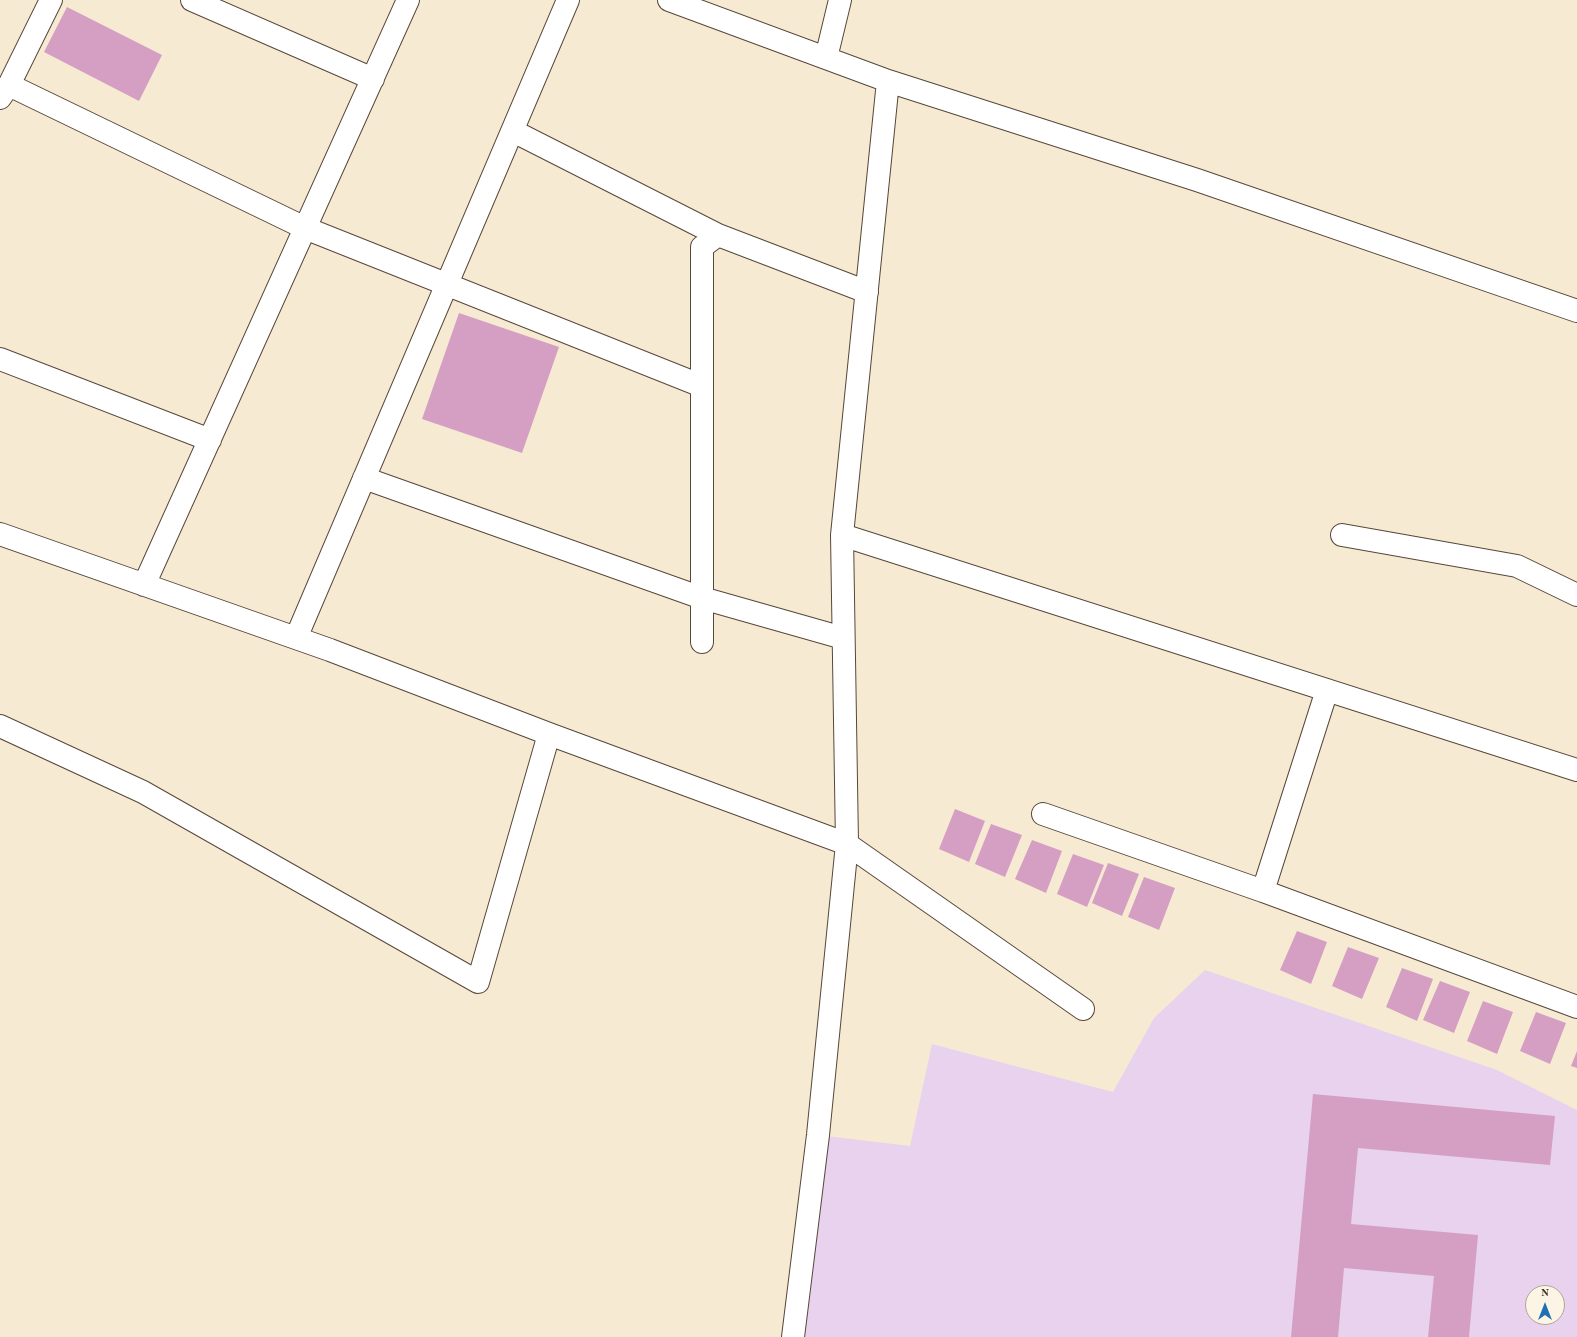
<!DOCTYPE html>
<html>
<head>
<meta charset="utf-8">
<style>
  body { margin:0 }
  #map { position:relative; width:1577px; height:1337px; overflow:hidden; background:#f7ead3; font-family:"Old Standard TT",serif }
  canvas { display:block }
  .north { position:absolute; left:1525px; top:1285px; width:40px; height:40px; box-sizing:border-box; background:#fcf5e5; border:1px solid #afa495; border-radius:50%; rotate:0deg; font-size:11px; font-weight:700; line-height:16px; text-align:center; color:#3b2a1e }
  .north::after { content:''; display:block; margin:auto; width:14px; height:18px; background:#1f6fb2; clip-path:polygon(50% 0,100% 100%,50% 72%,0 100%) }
</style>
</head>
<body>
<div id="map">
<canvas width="1577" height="1337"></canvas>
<div class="north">N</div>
</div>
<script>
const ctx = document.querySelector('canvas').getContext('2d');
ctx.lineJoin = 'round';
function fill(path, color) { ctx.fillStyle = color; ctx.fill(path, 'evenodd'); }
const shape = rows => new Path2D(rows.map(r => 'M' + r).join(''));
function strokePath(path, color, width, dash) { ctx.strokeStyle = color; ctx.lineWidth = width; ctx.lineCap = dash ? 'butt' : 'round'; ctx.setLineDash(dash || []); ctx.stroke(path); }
fill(shape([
  [1205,970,1497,1070,1577,1110,1577,1337,793,1337,818,1135,910,1146,932,1044,1113,1092,1154,1018],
  [1533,1293,1557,1293,1557,1317,1533,1317]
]), '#e8d2ee');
fill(shape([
  [67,7,162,55,139,101,44,52],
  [459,313,559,347,522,453,422,419],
  [955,809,985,821,969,862,939,849],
  [991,824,1022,835,1005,877,975,864],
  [1032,840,1062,851,1046,893,1015,879],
  [1073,854,1104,865,1087,907,1057,894],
  [1108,863,1139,874,1122,916,1092,903],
  [1144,877,1175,888,1159,930,1128,917],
  [1297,931,1327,942,1311,984,1280,970],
  [1348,947,1379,958,1362,999,1332,986],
  [1402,968,1433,979,1417,1021,1386,1007],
  [1440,981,1470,992,1454,1033,1423,1020],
  [1483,1001,1513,1012,1497,1054,1467,1041],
  [1536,1012,1566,1023,1550,1064,1520,1051],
  [1577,1051,1577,1068,1571,1066],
  [1313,1094,1555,1116,1550,1165,1358,1148,1351,1224,1478,1235,1469,1337,1428,1337,1434,1276,1344,1268,1338,1337,1291,1337]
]), '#d59fc3');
const minor = shape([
  [192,0,373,79],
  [669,0,888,81],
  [826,58,840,0],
  [9,85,305,228,702,386],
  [0,98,9,85,51,0],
  [513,131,718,235],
  [0,359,210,440],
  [364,478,702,598,843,638],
  [0,534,330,650,549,734,847,844,1083,1009],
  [842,535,888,81,1197,180,1577,311],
  [1342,535,1517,566,1577,595],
  [144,585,408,0],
  [296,638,568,0],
  [702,642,702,247,718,235,867,292],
  [1327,690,1263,891,1577,1007],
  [0,726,143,792,478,982,549,734],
  [1043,814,1263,891],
  [793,1337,818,1135,847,844,842,535,1577,770]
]);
strokePath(minor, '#574739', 24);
strokePath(minor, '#fff', 22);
</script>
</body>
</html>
